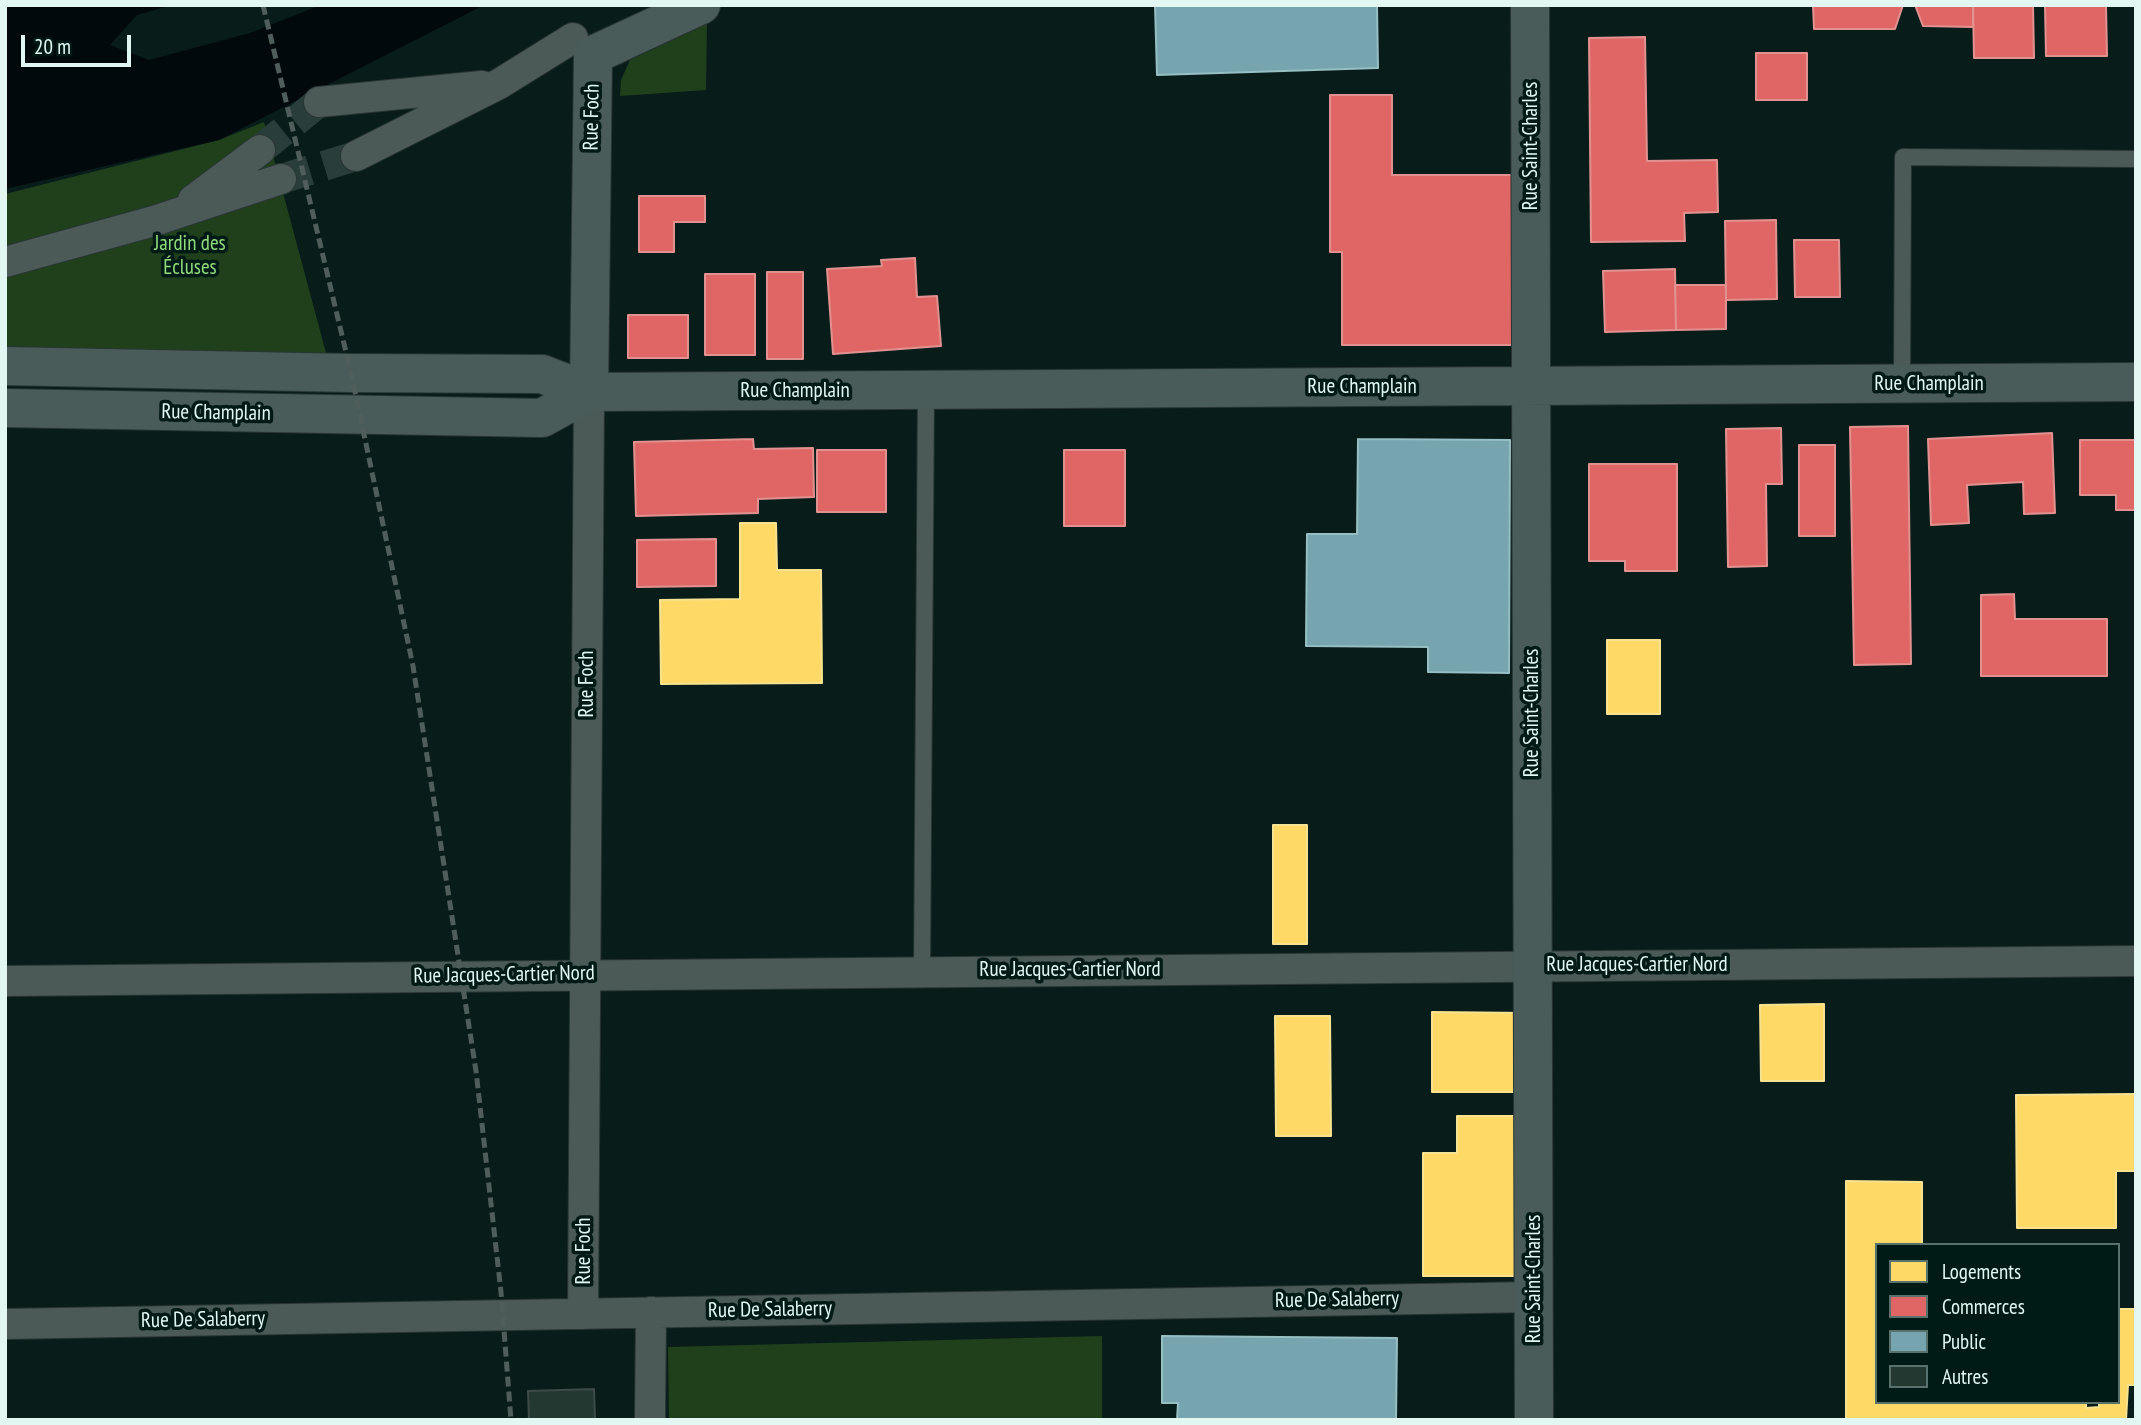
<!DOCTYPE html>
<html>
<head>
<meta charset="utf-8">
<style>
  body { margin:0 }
  #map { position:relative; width:2141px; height:1425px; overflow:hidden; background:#081d1a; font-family:"PT Sans Narrow",sans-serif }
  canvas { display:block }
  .frame { position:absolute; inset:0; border:7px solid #e2f7f2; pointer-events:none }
  .legend { position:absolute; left:1875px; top:1243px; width:245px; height:161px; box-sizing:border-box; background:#001a16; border:2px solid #5a726e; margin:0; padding:9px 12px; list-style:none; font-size:21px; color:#e2f7f2 }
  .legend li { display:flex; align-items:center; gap:14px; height:35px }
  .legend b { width:35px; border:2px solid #5a726e }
  .scale { position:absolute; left:21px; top:35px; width:110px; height:32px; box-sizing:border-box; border:4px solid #e2f7f2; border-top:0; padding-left:9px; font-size:21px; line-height:24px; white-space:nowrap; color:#e2f7f2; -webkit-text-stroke:5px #001a16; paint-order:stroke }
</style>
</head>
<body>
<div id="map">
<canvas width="2141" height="1425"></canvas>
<div class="frame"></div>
<ul class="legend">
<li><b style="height:19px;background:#ffd966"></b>Logements</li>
<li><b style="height:19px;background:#e06666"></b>Commerces</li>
<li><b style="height:19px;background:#76a5af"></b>Public</li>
<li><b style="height:19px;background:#243832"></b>Autres</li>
</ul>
<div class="scale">20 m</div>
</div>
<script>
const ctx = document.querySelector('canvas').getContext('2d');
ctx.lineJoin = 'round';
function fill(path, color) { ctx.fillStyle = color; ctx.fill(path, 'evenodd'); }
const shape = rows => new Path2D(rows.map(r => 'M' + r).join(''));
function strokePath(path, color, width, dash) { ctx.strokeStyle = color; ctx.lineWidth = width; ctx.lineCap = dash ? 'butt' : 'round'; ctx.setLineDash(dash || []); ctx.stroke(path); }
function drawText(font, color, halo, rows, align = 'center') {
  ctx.font = font + ' "PT Sans Narrow",sans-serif'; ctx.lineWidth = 7; ctx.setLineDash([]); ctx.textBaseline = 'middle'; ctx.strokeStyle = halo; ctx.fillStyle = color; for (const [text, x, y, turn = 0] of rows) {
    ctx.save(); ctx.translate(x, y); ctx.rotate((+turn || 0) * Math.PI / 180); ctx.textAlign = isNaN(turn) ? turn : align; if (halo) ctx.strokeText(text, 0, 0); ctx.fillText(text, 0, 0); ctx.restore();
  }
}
fill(shape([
  [707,24,706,90,620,96,621,80,630,60],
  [264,122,329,364,5,357,5,194,219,140],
  [1102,1336,1102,1420,669,1420,668,1347]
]), '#20401c');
fill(shape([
  [5,5,172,5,137,15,110,45,149,60,250,33,321,5,484,5,219,140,5,189]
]), '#01090c');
const homes = shape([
  [740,523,776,523,777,570,821,570,822,683,661,684,660,600,740,599,740,523],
  [1607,640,1660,640,1660,714,1607,714,1607,640],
  [1273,825,1307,825,1307,944,1273,944,1273,825],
  [1824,1004,1824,1081,1761,1081,1760,1005,1824,1004],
  [1432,1012,1527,1013,1526,1092,1432,1092,1432,1012],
  [1275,1016,1330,1016,1331,1136,1276,1136,1275,1016],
  [2136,1094,2136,1171,2116,1171,2116,1228,2017,1228,2016,1095,2136,1094],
  [1457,1116,1526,1116,1526,1276,1423,1276,1423,1153,1457,1153,1457,1116],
  [1846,1181,1922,1182,1922,1245,1877,1245,1877,1402,2086,1402,2086,1408,2099,1407,2099,1402,2118,1402,2118,1309,2136,1309,2136,1385,2128,1385,2126,1420,1846,1420,1846,1181]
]);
fill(homes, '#ffd966');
strokePath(homes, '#f6e290', 2);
const shops = shape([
  [1813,5,1903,5,1895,29,1814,29,1813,5],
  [1915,5,1973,5,1973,27,1923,26,1915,5],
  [1973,5,2033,5,2034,58,1974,58,1973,5],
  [2045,5,2106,5,2107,56,2046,56,2045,5],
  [1645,37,1647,161,1717,160,1718,212,1684,213,1685,241,1591,242,1589,38,1645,37],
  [1756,53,1807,53,1807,100,1756,100,1756,53],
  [1330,95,1392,95,1392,175,1512,175,1512,345,1342,345,1342,252,1330,252,1330,95],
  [639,196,705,196,705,222,674,222,674,252,639,252,639,196],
  [1776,220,1777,299,1726,300,1725,221,1776,220],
  [1794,240,1839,240,1840,297,1795,297,1794,240],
  [915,258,917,297,937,296,941,346,833,354,827,269,882,266,881,260,915,258],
  [1675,269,1676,330,1605,332,1603,271,1675,269],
  [767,272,803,272,803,359,767,359,767,272],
  [705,274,755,274,755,355,705,355,705,274],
  [1675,285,1726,285,1726,329,1676,330,1675,285],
  [628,315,688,315,688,358,628,358,628,315],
  [1908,426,1911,664,1854,665,1850,427,1908,426],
  [1781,428,1782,484,1766,484,1767,566,1728,567,1726,429,1781,428],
  [2052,433,2055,513,2024,514,2023,482,1967,485,1969,523,1931,525,1928,439,2052,433],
  [753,439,754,449,813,448,814,497,758,499,758,513,636,516,634,442,753,439],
  [2080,440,2136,440,2136,510,2116,510,2116,495,2080,495,2080,440],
  [1799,445,1835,445,1835,536,1799,536,1799,445],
  [817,450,886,450,886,512,817,512,817,450],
  [1064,450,1125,450,1125,526,1064,526,1064,450],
  [1589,464,1677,464,1677,571,1625,571,1625,561,1589,561,1589,464],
  [716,539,716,586,637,587,637,540,716,539],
  [2014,594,2015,619,2107,619,2107,676,1981,676,1981,595,2014,594]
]);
fill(shops, '#e06666');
strokePath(shops, '#e19290', 2);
const public = shape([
  [1155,5,1377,5,1378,68,1157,75,1155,5],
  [1358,439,1510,440,1509,673,1428,672,1428,647,1306,646,1307,534,1357,534,1358,439],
  [1162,1336,1397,1338,1396,1420,1177,1420,1178,1403,1162,1403,1162,1336]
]);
fill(public, '#76a5af');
strokePath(public, '#96bec3', 2);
const building = shape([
  [594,1389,595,1420,529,1420,528,1391,594,1389]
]);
fill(building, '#243832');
strokePath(building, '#3c4b47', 2);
strokePath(shape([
  [260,150,319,102],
  [281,179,356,156]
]), '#293e3a', 30, [30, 15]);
const lane = shape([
  [1902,384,1903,157,2136,159],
  [922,971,926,390]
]);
const street = shape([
  [319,102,482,86],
  [356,156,499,84,573,38],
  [193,200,260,150],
  [5,262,154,221,281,179],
  [5,981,2136,961],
  [583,1314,589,392],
  [5,1324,1534,1297],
  [650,1420,651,1312]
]);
const secondary = shape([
  [1530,5,1534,1420],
  [5,366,351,373,542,374,589,392,2136,382],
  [589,392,593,55,701,5],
  [5,408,542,418,589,392]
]);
strokePath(lane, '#293634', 18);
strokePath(street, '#293634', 32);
strokePath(secondary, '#293634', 40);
strokePath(lane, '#4b5a57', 16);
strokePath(street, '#4b5a57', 30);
strokePath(secondary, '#4a5c5a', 38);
strokePath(shape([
  [263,5,351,373,413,666,476,1071,501,1292,511,1420]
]), '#4f5e5b', 5, [10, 5]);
drawText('21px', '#e2f7f2', '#001a16', [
  ["Rue Foch",592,117,-89],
  ["Rue Saint-Charles",1531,146,-90],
  ["Rue Champlain",1929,384],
  ["Rue Champlain",1362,387],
  ["Rue Champlain",795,391],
  ["Rue Champlain",216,413,1],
  ["Rue Foch",587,684,-90],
  ["Rue Saint-Charles",1532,713,-90],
  ["Rue Jacques-Cartier Nord",1637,965],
  ["Rue Jacques-Cartier Nord",1070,970],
  ["Rue Jacques-Cartier Nord",504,975,-1],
  ["Rue Foch",584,1251,-90],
  ["Rue Saint-Charles",1534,1279,-90],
  ["Rue De Salaberry",1337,1300,-1],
  ["Rue De Salaberry",770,1310,-1],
  ["Rue De Salaberry",203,1320,-1]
]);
drawText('21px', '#8fdc7b', '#001a16', [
  ["Jardin des",190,244],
  ["Écluses",190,268]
]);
</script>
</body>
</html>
